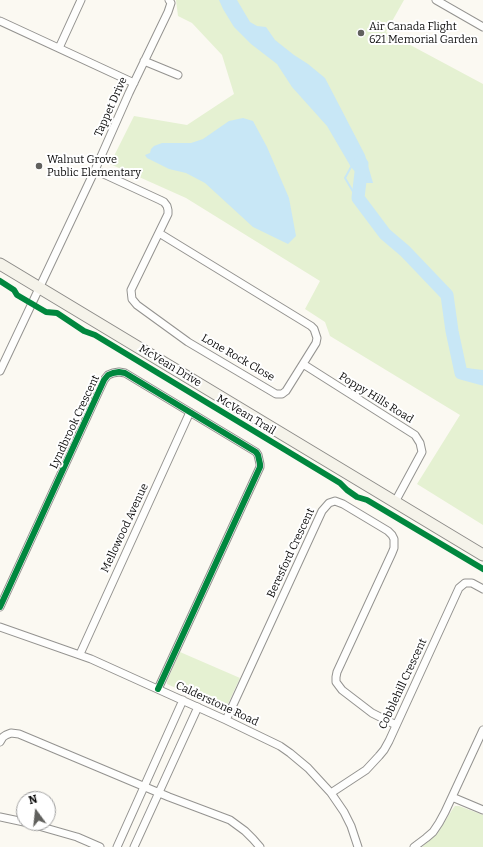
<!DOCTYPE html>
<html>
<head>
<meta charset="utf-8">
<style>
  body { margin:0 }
  #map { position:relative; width:483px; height:847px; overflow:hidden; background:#fbf9f2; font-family:Bitter,serif }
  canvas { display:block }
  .north { position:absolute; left:16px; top:791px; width:40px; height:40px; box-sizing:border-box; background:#fff; border:1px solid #9e9e9e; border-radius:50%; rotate:345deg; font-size:11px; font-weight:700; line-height:16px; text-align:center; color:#0d0d0d }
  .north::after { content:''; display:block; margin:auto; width:14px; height:18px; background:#60605d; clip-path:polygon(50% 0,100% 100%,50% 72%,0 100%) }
</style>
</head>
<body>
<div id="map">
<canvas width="483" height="847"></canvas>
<div class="north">N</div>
</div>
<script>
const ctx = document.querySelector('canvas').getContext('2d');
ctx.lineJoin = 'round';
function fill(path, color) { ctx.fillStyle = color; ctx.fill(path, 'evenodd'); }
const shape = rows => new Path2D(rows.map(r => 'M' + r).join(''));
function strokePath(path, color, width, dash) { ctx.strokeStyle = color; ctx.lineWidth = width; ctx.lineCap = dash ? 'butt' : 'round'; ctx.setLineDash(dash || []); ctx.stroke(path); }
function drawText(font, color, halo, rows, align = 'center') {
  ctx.font = font + ' Bitter,serif'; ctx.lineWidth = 4; ctx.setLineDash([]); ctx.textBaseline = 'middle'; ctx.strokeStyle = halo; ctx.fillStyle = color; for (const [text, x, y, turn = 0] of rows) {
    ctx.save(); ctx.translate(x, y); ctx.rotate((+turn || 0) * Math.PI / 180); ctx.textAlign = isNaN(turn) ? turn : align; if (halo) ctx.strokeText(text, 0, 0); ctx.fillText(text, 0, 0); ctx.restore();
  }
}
fill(shape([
  [176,0,404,0,386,32,483,84,483,525,417,484,460,415,330,336,325,322,305,309,320,281,186,198,110,164,134,116,187,125,234,94,222,55,192,23,178,16],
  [180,652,240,678,226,708,224,710,167,684,167,681],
  [455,806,459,806,483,815,483,847,422,847,437,834,444,823,452,810]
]), '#e5f1d2');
fill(shape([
  [219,0,237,0,250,22,257,26,266,27,275,40,294,55,308,64,325,78,365,155,373,183,365,183,351,167,327,126,292,87,277,64,251,44,234,27,223,9],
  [243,118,253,121,267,147,289,198,296,236,288,244,253,227,205,183,186,173,169,169,147,158,145,155,150,153,151,149,154,146,162,143,191,143,203,139,229,121]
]), '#c8e7f6');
strokePath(shape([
  [351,167,345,178,377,232,404,248,429,269,442,288,451,315,452,344,458,361,466,369,483,371]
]), '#c8e7f6', 2);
strokePath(shape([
  [360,162,362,164,358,198,385,234,405,251,447,295,452,331,461,373,483,379]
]), '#c8e7f6', 13);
const street = shape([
  [436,0,483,27],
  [0,21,134,83],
  [59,48,81,0],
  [144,61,178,75],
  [95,170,160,200,164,202,167,206,168,210,168,214,131,290,132,299,137,305,188,342,276,394,282,394,286,391,316,343,317,338,314,329,311,326,159,233],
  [303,364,415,435,420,443,422,452,395,502],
  [0,371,95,170,129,93,168,12,171,3,169,0],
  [0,607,104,380,108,375,113,373,119,372,125,373,256,452,258,455,260,464,260,467,158,689],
  [0,627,91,659,226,720,280,746,290,753,308,768,331,793,344,812,351,826,358,847],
  [80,654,190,412],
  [226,720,322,511,329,503,335,501,343,504,388,531,392,535,394,539,394,548,392,553,337,672,336,677,336,682,342,690,372,713,396,725],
  [0,742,3,737,6,735,11,733,19,734,169,797,230,820,245,831,253,839,260,847],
  [331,793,366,770,379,756,384,750,389,741,459,588,465,583,472,583,483,589],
  [452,797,483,810],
  [0,817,24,822],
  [28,823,77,837,100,847],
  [117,847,183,700],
  [134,847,198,707],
  [414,847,426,838,433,832,439,823,445,812,483,730]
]);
const secondary = shape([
  [0,264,483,555]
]);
strokePath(street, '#949390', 9);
strokePath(secondary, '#8b8a87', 13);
strokePath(street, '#fefefd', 7);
strokePath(secondary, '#f5f3ea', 11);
strokePath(shape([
  [0,281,14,290,17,295,46,312,57,313,84,331,95,335,340,483,347,490,357,497,367,500,483,569],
  [0,607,104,380,108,375,113,373,119,372,125,373,256,452,258,455,260,464,260,467,158,689]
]), '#00873e', 6);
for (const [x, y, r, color] of [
  [361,33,4,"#60605d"],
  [39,166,4,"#60605d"]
]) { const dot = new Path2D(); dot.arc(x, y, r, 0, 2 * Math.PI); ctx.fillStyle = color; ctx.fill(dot); strokePath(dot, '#fff', 1.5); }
drawText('11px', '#0d0d0d', '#fff', [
  ["Air Canada Flight",369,27],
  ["621 Memorial Garden",369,40],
  ["Walnut Grove",47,160],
  ["Public Elementary",47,173]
], 'left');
drawText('11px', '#0d0d0d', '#fff', [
  ["Tappet Drive",111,107,-66],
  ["Lone Rock Close",238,358,30],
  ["McVean Drive",170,366,31],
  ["Poppy Hills Road",376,398,32],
  ["McVean Trail",246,415,31],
  ["Lyndbrook Crescent",75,422,-65],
  ["Mellowood Avenue",125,528,-65],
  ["Beresford Crescent",291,553,-65],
  ["Cobblehill Crescent",403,684,-65],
  ["Calderstone Road",217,704,25]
]);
</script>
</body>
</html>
